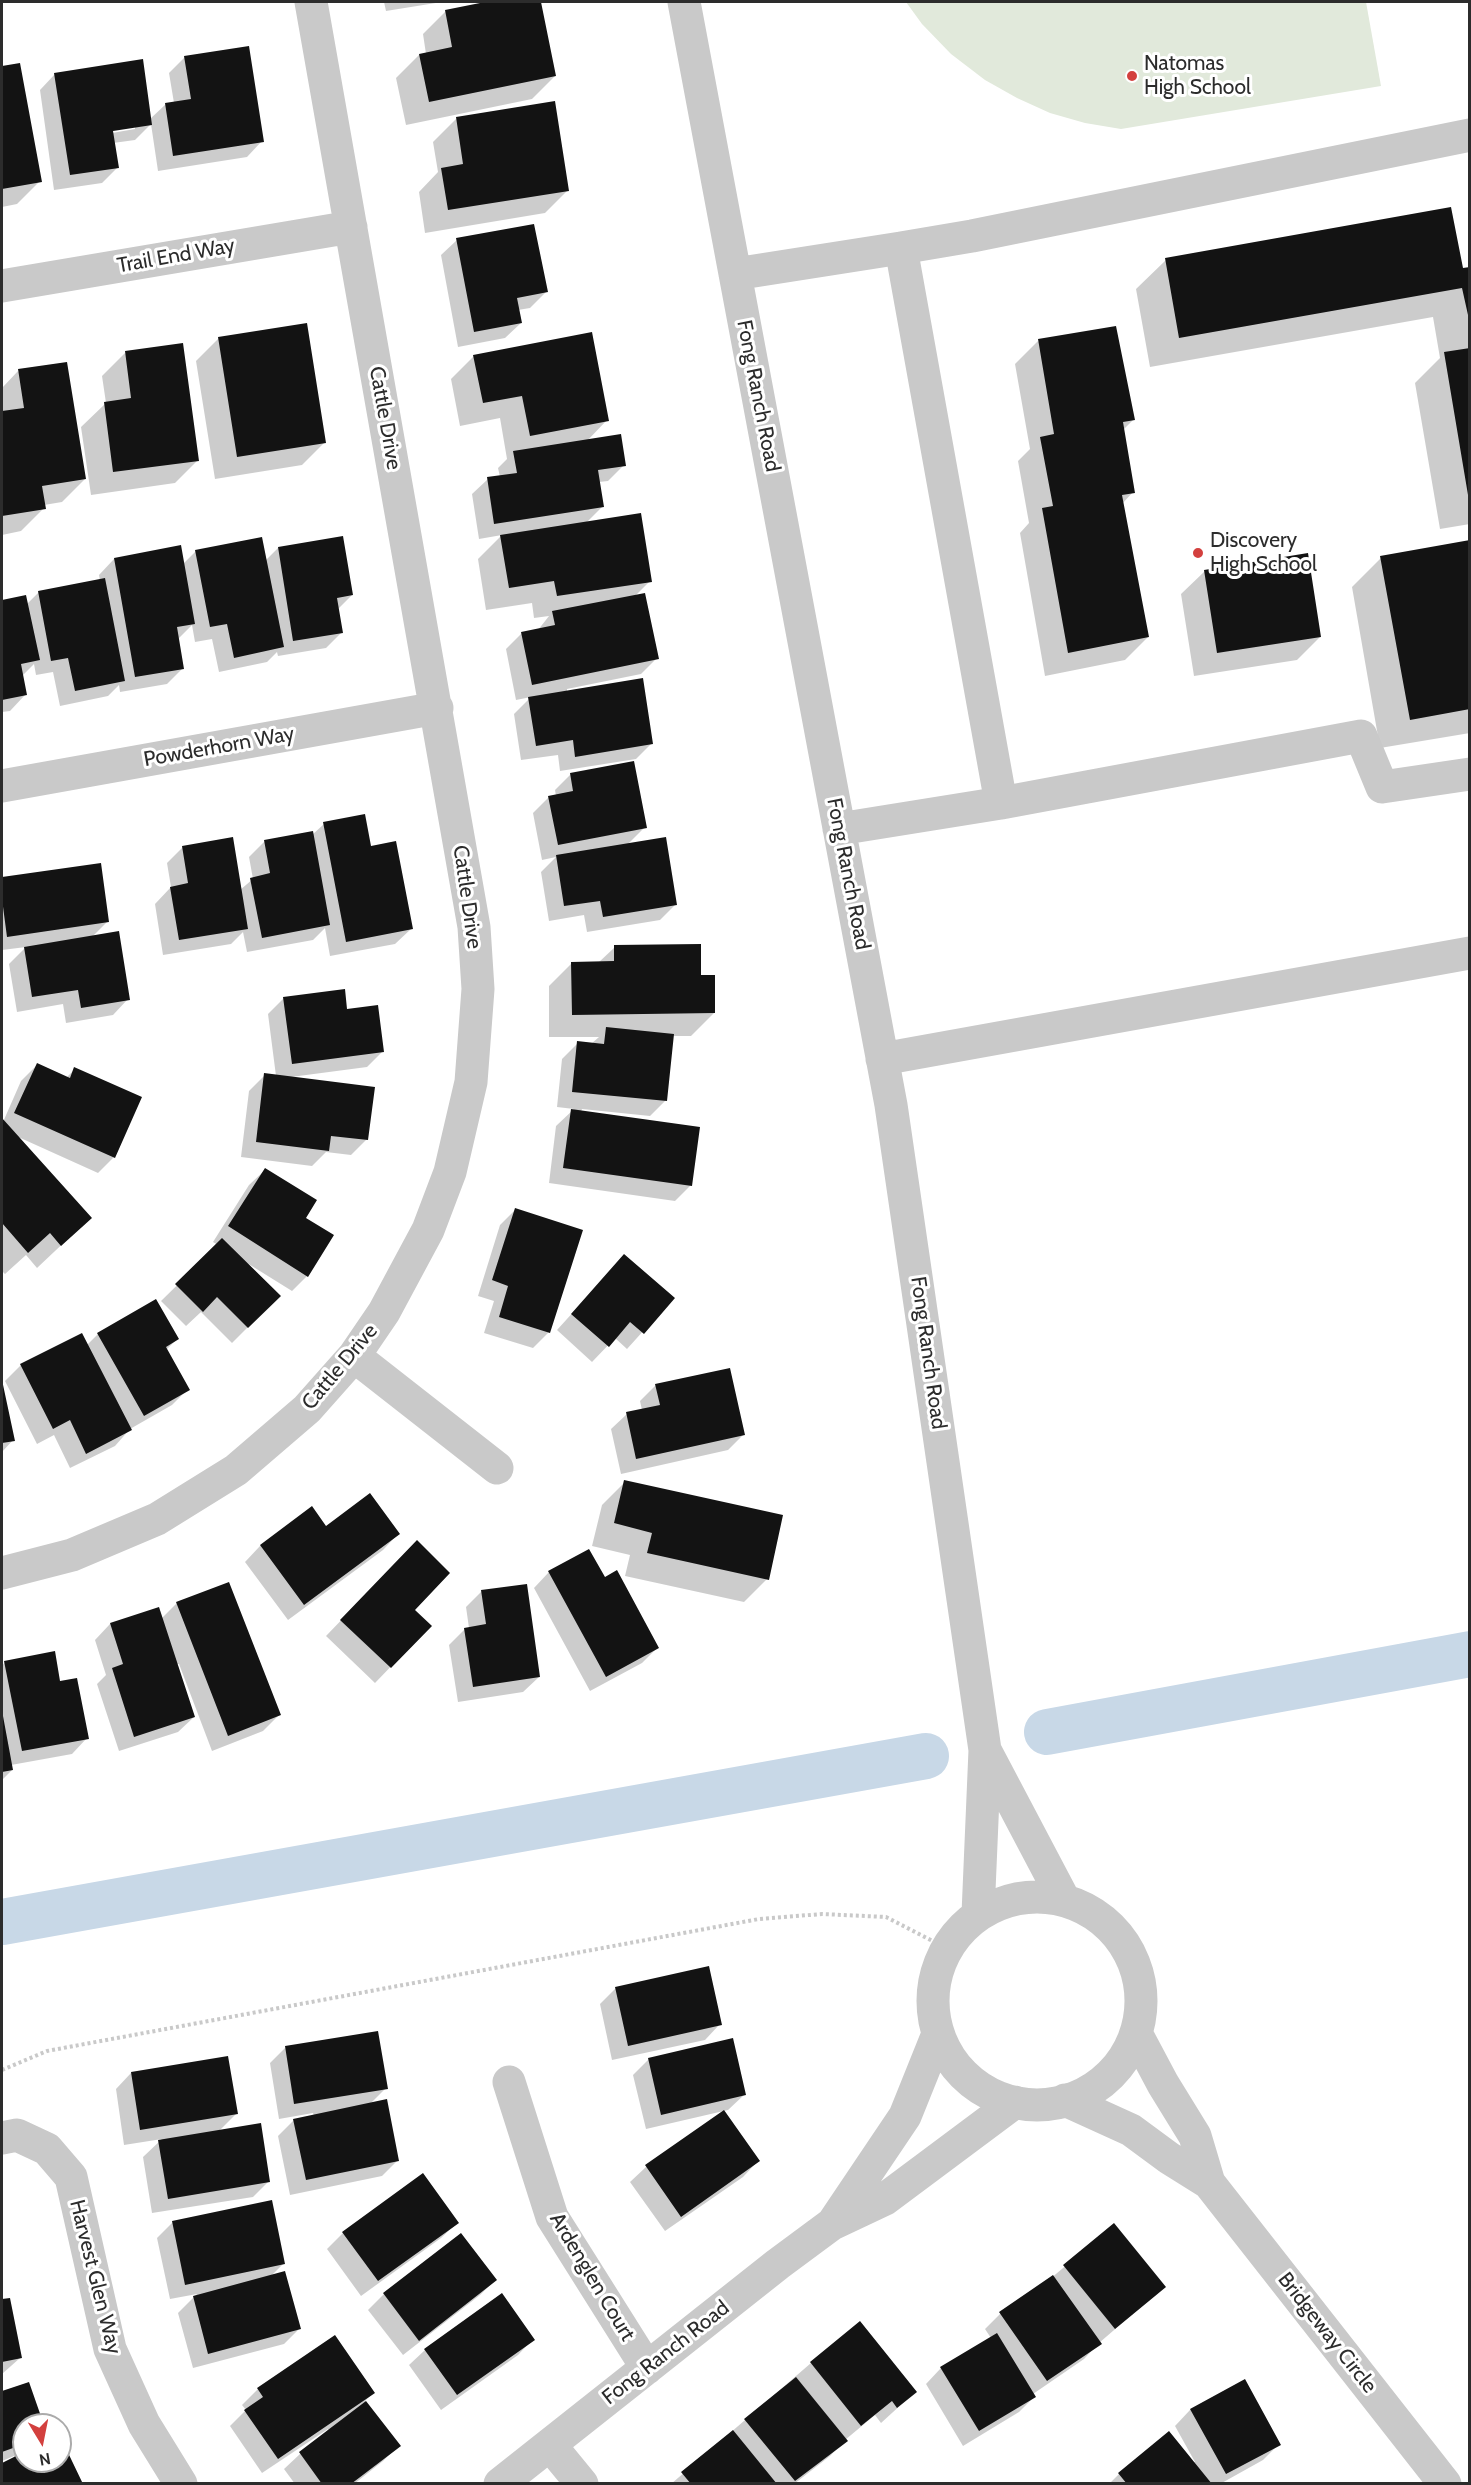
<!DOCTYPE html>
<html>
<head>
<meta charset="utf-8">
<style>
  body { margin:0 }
  #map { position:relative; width:1471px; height:2485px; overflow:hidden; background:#fff; font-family:Cabin,sans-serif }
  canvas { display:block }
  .frame { position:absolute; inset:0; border:3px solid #2c2c2c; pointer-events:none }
  .north { position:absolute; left:12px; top:2413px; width:60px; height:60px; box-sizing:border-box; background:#fff; border:2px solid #ababab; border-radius:50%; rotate:170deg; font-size:16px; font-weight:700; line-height:24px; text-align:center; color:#2c2c2c }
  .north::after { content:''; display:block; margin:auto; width:21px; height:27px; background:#d3403e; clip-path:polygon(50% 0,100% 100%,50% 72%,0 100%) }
</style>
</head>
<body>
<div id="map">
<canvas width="1471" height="2485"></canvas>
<div class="frame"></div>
<div class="north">N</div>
</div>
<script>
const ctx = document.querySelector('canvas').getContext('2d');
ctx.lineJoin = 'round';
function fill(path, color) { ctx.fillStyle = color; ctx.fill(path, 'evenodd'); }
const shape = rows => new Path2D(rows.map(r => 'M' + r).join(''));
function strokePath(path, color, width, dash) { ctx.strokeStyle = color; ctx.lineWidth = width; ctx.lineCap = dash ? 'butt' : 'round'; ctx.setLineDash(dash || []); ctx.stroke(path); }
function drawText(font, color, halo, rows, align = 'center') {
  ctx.font = font + ' Cabin,sans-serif'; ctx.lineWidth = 6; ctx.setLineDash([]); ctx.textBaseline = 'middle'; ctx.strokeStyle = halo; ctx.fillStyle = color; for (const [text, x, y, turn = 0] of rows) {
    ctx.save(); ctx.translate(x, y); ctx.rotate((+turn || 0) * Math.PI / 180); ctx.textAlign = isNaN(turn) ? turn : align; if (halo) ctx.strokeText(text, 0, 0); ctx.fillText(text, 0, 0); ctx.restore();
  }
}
fill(shape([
  [906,2,1366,2,1381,86,1121,129,1085,123,1050,113,1017,98,985,80,951,54,922,24]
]), '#e1e9db');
fill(shape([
  [384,2,442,2,386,11],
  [492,2,540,2,555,76,532,99,406,125,396,78,419,55,426,54,423,34,446,11],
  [185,57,262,141,247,157,158,171,151,124,135,140,113,143,117,168,102,183,54,190,40,90,55,74,150,119,166,104,174,103,169,73],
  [135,126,135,129,106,134,105,131],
  [19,65,40,181,17,204,2,207,2,68],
  [456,119,568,190,545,213,425,233,419,192,438,172,433,142],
  [457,240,546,292,530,308,518,310,521,323,505,338,458,347,441,255],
  [1166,260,1470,268,1470,524,1440,529,1415,383,1440,358,1433,317,1150,367,1136,289],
  [219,338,325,442,302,465,215,479,196,361],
  [1038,341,1133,420,1123,430,1133,492,1122,504,1148,637,1125,660,1045,676,1020,533,1029,523,1018,461,1030,449,1015,364],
  [125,353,198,460,175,483,91,495,81,427,106,403,102,376],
  [474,356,607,420,587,441,624,465,608,481,599,482,603,506,586,523,650,581,635,596,657,658,641,674,567,689,567,692,652,743,636,759,560,771,558,755,521,760,514,714,531,697,516,700,506,649,522,633,538,630,549,616,534,618,532,603,486,610,478,559,502,535,479,539,472,494,488,479,500,477,498,468,507,459,500,418,460,426,451,379],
  [18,371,85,479,62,502,44,505,44,508,21,531,2,535,2,388],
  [1470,542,1470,733,1380,748,1352,587,1381,558],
  [278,548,352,595,338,609,341,633,326,648,278,656,277,652,267,662,219,672,212,639,195,642,192,625,178,639,183,668,167,684,120,692,119,685,108,696,60,706,53,672,36,675,34,664,22,676,25,695,10,711,2,712,2,601,25,596,27,604,39,592,100,581,99,575,114,559,183,564,196,551,265,561],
  [1205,571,1320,637,1297,660,1194,676,1181,594],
  [571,774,645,827,627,845,676,904,660,920,587,932,584,915,549,921,541,872,556,857,542,860,533,813,549,797,556,796,555,790],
  [324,824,370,848,411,929,395,944,330,956,325,928,313,940,247,952,243,932,231,944,163,955,155,904,171,887,167,863,183,847,240,890,253,879,249,857,265,841,312,835],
  [99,865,108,921,92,937,128,999,113,1015,66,1023,63,1004,17,1012,9,964,26,947,2,950,2,878],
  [615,947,700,977,714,1013,691,1036,672,1036,665,1101,650,1116,582,1109,581,1112,691,1185,675,1201,549,1183,556,1126,574,1109,557,1107,562,1059,578,1043,591,1044,599,1037,549,1037,549,986,572,963,598,963],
  [284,998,346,1010,382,1052,367,1067,291,1077,367,1139,351,1155,326,1152,312,1166,241,1157,249,1091,265,1075,276,1076,268,1014],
  [37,1065,66,1078,75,1069,114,1157,98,1173,16,1136,90,1218,37,1268,26,1255,5,1274,2,1271,2,1120,3,1122,21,1081],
  [265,1170,304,1218,307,1276,292,1291,247,1263,279,1296,232,1343,201,1312,186,1326,161,1301,218,1245,213,1242,249,1185],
  [515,1210,549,1332,533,1348,484,1333,494,1301,478,1296,500,1225],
  [624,1256,673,1298,627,1349,615,1338,592,1362,557,1330],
  [98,1334,177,1339,166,1350,188,1389,172,1405,130,1429,115,1446,70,1468,54,1435,37,1444,5,1381,21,1365,87,1345],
  [2,1382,13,1440,2,1452],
  [656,1385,743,1435,728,1450,621,1474,611,1429,627,1414,642,1410,640,1401],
  [625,1482,767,1579,744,1602,625,1576,630,1555,592,1546,602,1505],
  [312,1509,326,1528,398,1534,383,1550,288,1620,245,1562,260,1546],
  [401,1558,413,1610,430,1626,375,1683,326,1636],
  [549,1572,657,1648,642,1663,590,1691,534,1588],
  [482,1591,539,1677,523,1692,458,1702,449,1645,465,1629,469,1628,466,1607],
  [177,1603,279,1715,263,1731,212,1751,179,1664,176,1664,194,1717,178,1732,119,1751,97,1684,106,1675,95,1640,110,1624,158,1609,161,1619],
  [5,1662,59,1683,87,1738,72,1754,11,1765,12,1770,2,1780,2,1666],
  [616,1988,720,2024,705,2040,612,2060,600,2004],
  [285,2048,386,2088,370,2104,398,2160,382,2176,290,2195,278,2136,294,2120,314,2116,313,2113,279,2119,270,2063],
  [649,2059,744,2095,728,2110,646,2129,633,2075],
  [131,2073,236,2114,218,2132,269,2181,253,2197,152,2213,143,2157,162,2139,124,2145,116,2089],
  [724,2112,758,2161,743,2177,665,2231,630,2182,646,2167],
  [422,2175,457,2223,441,2238,361,2296,327,2249,343,2233],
  [173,2222,284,2263,270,2277,299,2329,284,2344,193,2368,178,2313,197,2294,170,2299,157,2238],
  [1114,2225,1164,2287,1099,2343,1084,2359,1033,2394,1034,2397,1019,2412,963,2446,926,2384,941,2368,991,2338,985,2329,1000,2314,1050,2279],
  [460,2235,495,2280,480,2295,403,2355,368,2310,384,2294],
  [502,2295,533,2339,518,2355,441,2410,409,2365,425,2350],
  [8,2299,20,2358,2,2374,2,2301],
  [335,2337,373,2393,365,2401,399,2445,383,2461,354,2484,295,2484,284,2469,300,2454,329,2431,328,2429,262,2473,230,2426,246,2410,242,2405,258,2389],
  [811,2363,915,2392,881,2423,875,2415,845,2440,830,2456,794,2484,671,2484],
  [1245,2381,1279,2444,1263,2460,1220,2484,1109,2484,1119,2474,1195,2462,1175,2426,1190,2410],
  [28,2384,43,2425,24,2425,24,2461,60,2461,60,2439,82,2484,2,2484,2,2465,15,2458,14,2456,2,2461,2,2393]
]), '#0003');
strokePath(shape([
  [1047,1732,1470,1654],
  [2,1922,926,1756]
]), '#c8d8e7', 46);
fill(shape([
  [485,2,541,2,556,76,429,102,419,54,452,47,445,10],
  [249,46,264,142,173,156,165,103,191,99,184,56],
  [143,59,152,125,113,131,119,168,70,175,54,73],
  [20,63,42,182,2,189,2,66],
  [555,101,569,191,448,210,441,168,463,164,456,117],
  [1451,207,1463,268,1470,267,1470,324,1462,288,1179,338,1165,258],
  [534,224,548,292,517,298,522,323,474,332,456,238],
  [307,323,326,443,237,457,218,337],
  [1116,326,1135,420,1123,422,1135,493,1122,495,1149,637,1068,653,1042,508,1053,506,1040,437,1054,434,1038,339],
  [592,332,609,421,530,436,522,396,483,403,473,355],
  [183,343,199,461,113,472,104,402,131,398,125,351],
  [1470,348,1470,495,1468,495,1444,352],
  [67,362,86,479,42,486,46,509,2,516,2,411,24,408,18,369],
  [621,434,626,466,598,470,604,507,494,524,487,477,517,473,513,451],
  [641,513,652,582,557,596,554,581,509,588,500,535],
  [343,536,353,595,337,598,343,633,293,641,278,547],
  [262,537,284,647,234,658,227,624,210,627,195,550],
  [1470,540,1470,709,1410,720,1380,556],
  [181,545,195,624,177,627,184,669,135,677,114,558],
  [1308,553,1321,637,1217,653,1204,570],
  [105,578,125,681,75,691,68,658,51,661,38,591],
  [645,593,659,659,532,685,521,632,555,625,552,611],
  [26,595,40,660,21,664,27,695,2,700,2,600],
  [643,678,653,744,575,757,573,740,536,746,528,697],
  [634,761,647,828,558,845,548,796,573,791,570,773],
  [365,814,371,846,396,841,413,929,346,942,323,822],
  [313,831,330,925,262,938,250,878,270,873,264,840],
  [233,837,248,929,179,940,170,887,188,883,182,846],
  [666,837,677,905,603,917,600,901,564,906,556,855],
  [101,863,109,922,7,937,2,899,2,877],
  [119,931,130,1000,81,1008,78,990,32,997,24,947],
  [701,944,701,975,715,975,715,1013,572,1015,571,962,614,961,614,945],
  [345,989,347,1009,378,1005,384,1052,292,1064,283,997],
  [606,1027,674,1034,667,1101,572,1092,577,1041,604,1044],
  [37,1063,70,1078,74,1067,142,1097,115,1158,14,1113],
  [264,1073,375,1087,368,1140,331,1136,329,1151,256,1142],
  [571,1109,700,1127,692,1186,563,1168],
  [2,1118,92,1218,61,1246,50,1233,28,1253,2,1223],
  [265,1168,317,1200,306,1218,334,1235,308,1277,228,1226],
  [515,1208,583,1230,550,1333,499,1317,508,1286,492,1280],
  [222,1238,281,1296,248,1328,217,1297,203,1312,175,1284],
  [624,1254,675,1298,644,1334,630,1322,609,1347,571,1314],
  [156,1299,179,1339,166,1347,190,1390,144,1416,97,1333],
  [82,1333,132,1430,86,1454,70,1420,53,1429,20,1364],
  [730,1368,745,1435,636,1459,626,1412,660,1405,655,1384],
  [2,1380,15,1441,2,1443],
  [624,1480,783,1515,769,1580,647,1553,652,1533,614,1523],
  [370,1493,400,1534,304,1605,260,1545,312,1506,326,1526],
  [417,1540,450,1573,415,1610,432,1626,391,1668,340,1620],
  [589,1549,605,1577,617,1570,659,1648,606,1677,548,1571],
  [229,1582,281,1715,228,1736,176,1602],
  [527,1584,540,1677,473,1687,464,1628,486,1624,481,1590],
  [159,1607,195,1717,134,1737,112,1668,123,1664,110,1623],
  [55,1651,60,1681,77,1678,89,1739,22,1751,4,1661],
  [3,1716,13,1770,2,1772,2,1717],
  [709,1966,722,2025,628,2046,615,1987],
  [378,2031,388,2089,294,2104,285,2046],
  [733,2038,746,2095,661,2115,648,2058],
  [228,2056,238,2114,140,2130,131,2072],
  [387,2099,399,2161,306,2180,293,2119],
  [724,2110,760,2161,681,2217,645,2165],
  [261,2123,270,2182,168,2199,158,2140],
  [423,2173,459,2223,378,2281,342,2232],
  [272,2200,285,2264,185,2285,172,2221],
  [1114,2223,1166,2287,1115,2329,1063,2265],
  [461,2233,497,2280,419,2341,383,2293],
  [285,2271,301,2329,208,2354,193,2296],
  [1053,2275,1102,2344,1047,2381,999,2312],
  [502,2293,535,2340,457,2395,424,2349],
  [10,2298,22,2358,2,2362,2,2299],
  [860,2321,917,2392,897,2408,892,2401,861,2426,810,2362],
  [997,2333,1036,2397,979,2431,940,2367],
  [335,2335,375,2393,278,2459,244,2410,263,2397,257,2388],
  [796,2377,848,2441,795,2481,744,2419],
  [1245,2379,1281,2445,1226,2474,1190,2409],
  [29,2382,44,2425,24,2425,24,2444,2,2452,2,2391],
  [366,2401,401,2446,351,2484,322,2484,299,2452],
  [733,2430,777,2484,691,2484,681,2472],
  [1169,2431,1212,2484,1127,2484,1118,2473],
  [60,2436,83,2484,2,2484,2,2463,24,2452,24,2461,60,2461]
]), '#131313');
strokePath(shape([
  [2,2070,47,2051,759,1919,822,1914,886,1917,948,1949]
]), '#c9c9c9', 4, [3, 3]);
strokePath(shape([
  [684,2,891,1105,985,1750,978,1914],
  [901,248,972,236,1470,135],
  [735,274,901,248,1001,803],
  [2,286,351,227],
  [2,786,437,708],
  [839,829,1001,803,1361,736,1382,787,1470,774],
  [882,1059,1470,953],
  [354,1356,497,1468],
  [2,1573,72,1555,157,1519,236,1470,307,1409,354,1356,384,1312,428,1230,450,1172,471,1082,478,989,474,927,311,2],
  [986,1752,1063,1898],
  '933 2001a104 104 0 1 1 208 0a104 104 0 1 1-208 0Z',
  [1138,2037,1163,2084,1195,2136,1209,2183,1445,2484],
  [509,2082,552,2217,647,2368],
  [1065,2100,1131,2130,1169,2158,1209,2183],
  [2,2138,17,2135,47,2149,71,2177,110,2349,144,2424,181,2484],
  [833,2223,905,2116,938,2034],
  [550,2445,582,2484],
  [500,2484,778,2264,832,2224,885,2199,1015,2102]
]), '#c9c9c9', 33);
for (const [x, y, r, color] of [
  [1132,76,6,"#d3403e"],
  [1198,553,6,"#d3403e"]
]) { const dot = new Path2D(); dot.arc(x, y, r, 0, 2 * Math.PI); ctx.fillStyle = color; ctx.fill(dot); strokePath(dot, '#fff', 2); }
drawText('21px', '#2c2c2c', '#fff', [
  ["Natomas",1144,64],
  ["High School",1144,88],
  ["Discovery",1210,541],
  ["High School",1210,565]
], 'left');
drawText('21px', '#2c2c2c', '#fff', [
  ["Trail End Way",176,256,-10],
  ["Fong Ranch Road",758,396,79],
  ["Cattle Drive",385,418,80],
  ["Powderhorn Way",219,747,-10],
  ["Fong Ranch Road",848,874,79],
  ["Cattle Drive",467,897,82],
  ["Fong Ranch Road",928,1353,82],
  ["Cattle Drive",340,1367,-50],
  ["Harvest Glen Way",95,2277,76],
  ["Ardenglen Court",592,2277,59],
  ["Bridgeway Circle",1327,2333,52],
  ["Fong Ranch Road",666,2353,-38]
]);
</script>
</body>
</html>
